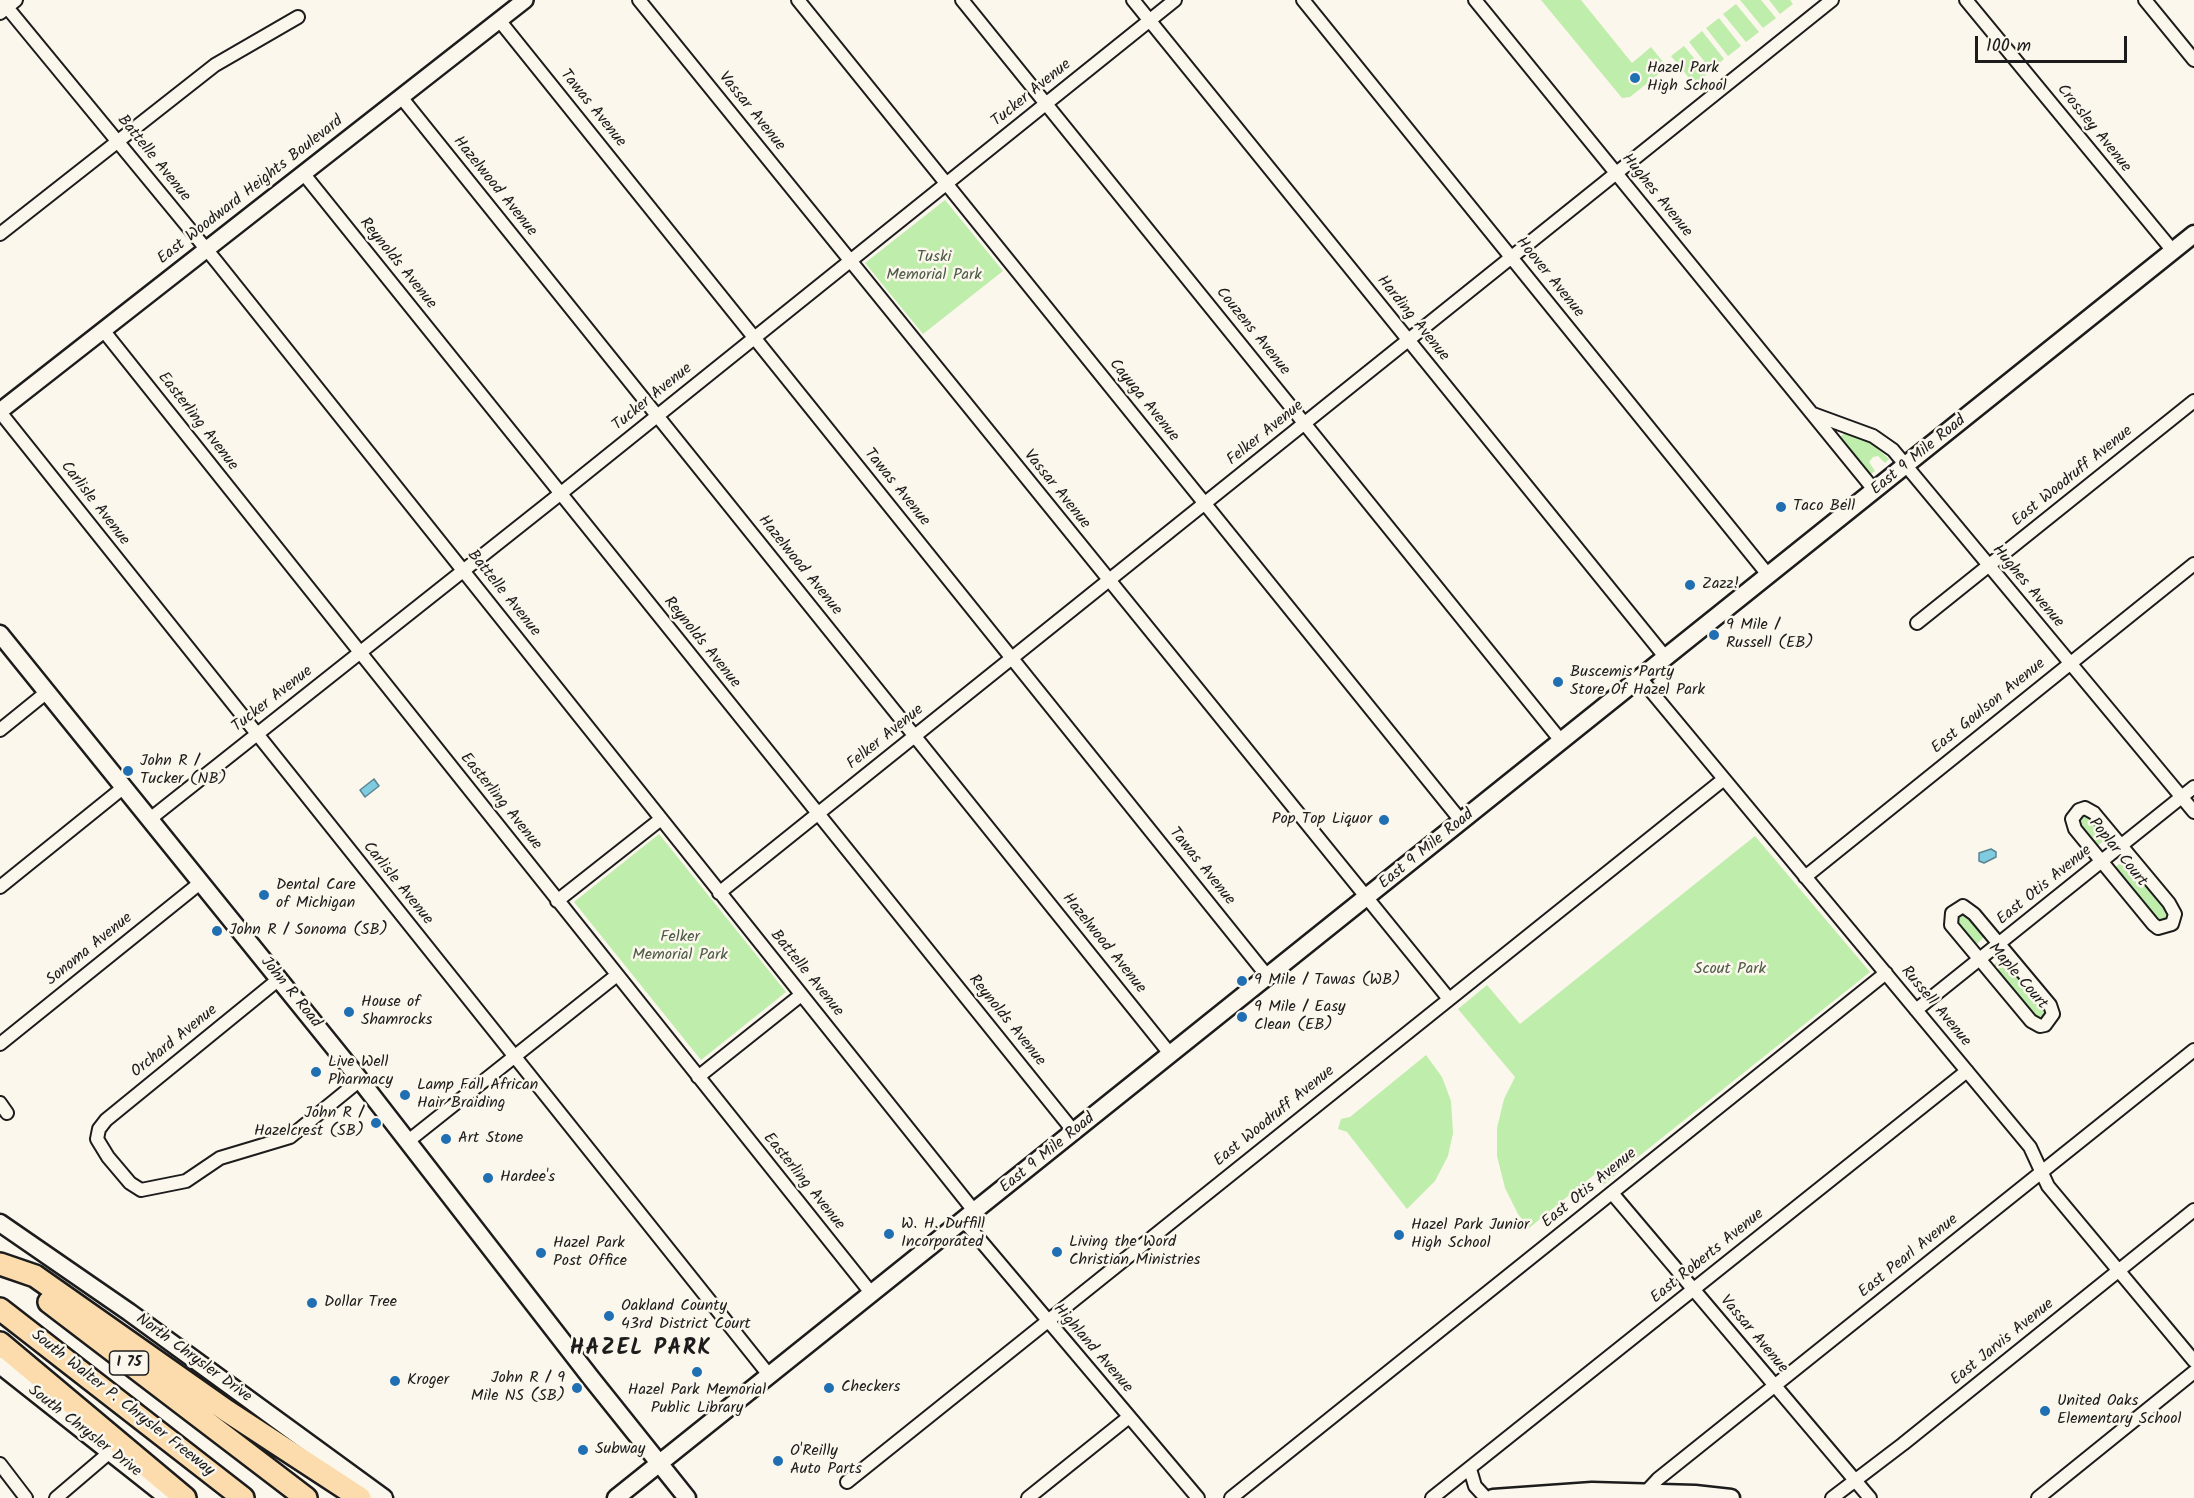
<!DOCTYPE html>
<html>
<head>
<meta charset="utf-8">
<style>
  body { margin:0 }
  #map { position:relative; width:2194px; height:1498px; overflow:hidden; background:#fbf7ec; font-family:Kalam,sans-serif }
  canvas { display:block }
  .scale { position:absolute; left:1975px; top:36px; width:152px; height:27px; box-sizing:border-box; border:3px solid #1c1c1c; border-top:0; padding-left:8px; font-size:18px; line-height:21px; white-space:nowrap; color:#1c1c1c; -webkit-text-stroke:4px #fbf7ec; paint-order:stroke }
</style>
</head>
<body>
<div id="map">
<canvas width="2194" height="1498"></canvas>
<div class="scale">100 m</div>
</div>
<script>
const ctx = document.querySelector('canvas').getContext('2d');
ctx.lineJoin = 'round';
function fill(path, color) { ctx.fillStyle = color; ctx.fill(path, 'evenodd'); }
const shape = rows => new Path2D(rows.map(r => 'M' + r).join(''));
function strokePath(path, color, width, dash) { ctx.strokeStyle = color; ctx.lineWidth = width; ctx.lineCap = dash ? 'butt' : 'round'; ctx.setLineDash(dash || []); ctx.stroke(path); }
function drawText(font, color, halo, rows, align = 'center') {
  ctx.font = font + ' Kalam,sans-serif'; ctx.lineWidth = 5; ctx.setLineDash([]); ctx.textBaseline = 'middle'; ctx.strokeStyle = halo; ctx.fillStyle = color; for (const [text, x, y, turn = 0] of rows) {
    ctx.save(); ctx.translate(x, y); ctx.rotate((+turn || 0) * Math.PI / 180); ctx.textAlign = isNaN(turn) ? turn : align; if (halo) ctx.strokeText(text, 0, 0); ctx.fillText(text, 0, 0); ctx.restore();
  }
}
fill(shape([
  [1541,0,1581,0,1632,63,1651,47,1664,63,1665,69,1630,97,1622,98],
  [1740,0,1761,0,1776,18,1763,28],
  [1769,0,1790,0,1793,4,1780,14],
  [1736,4,1759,32,1746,42,1723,14],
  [1719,18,1741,46,1728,56,1706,28],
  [1702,31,1724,59,1711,70,1689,42],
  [1684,46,1707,74,1694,84,1671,56],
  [945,200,1003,271,923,334,865,263],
  [1845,433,1870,442,1889,459,1885,463,1878,456,1873,457,1869,462,1875,471,1871,474,1842,440,1841,436],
  [2084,814,2088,815,2107,838,2096,847,2078,825,2078,818],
  [659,834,786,992,701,1060,574,902],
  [1755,836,1870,972,1604,1184,1595,1174,1529,1228,1518,1214,1505,1188,1497,1156,1497,1128,1504,1099,1515,1077,1458,1009,1487,985,1520,1024],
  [2125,860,2168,911,2167,920,2161,922,2157,919,2114,868],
  [1960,913,1966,914,1985,936,1977,944,1974,945,1956,923,1956,916],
  [2003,958,2045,1009,2047,1013,2043,1019,2037,1019,1992,966],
  [1426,1055,1442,1077,1451,1101,1453,1133,1448,1156,1435,1181,1407,1209,1347,1132,1338,1129,1341,1119,1350,1117]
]), '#bfedab');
const water = shape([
  [374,779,379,786,365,797,360,790,374,779],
  [1991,849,1996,852,1996,857,1984,863,1979,861,1979,853,1991,849]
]);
fill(water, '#80cbe0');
strokePath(water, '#588592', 1.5);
const minor = shape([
  [1,0,216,261,975,1212],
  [639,0,1449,999],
  [798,0,1462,822],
  [962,0,1562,742],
  [1133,0,1666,658],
  [1303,0,1769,576],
  [1475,0,1875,491],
  [1966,0,2173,251],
  [2145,0,2194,60],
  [0,13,16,0],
  [499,20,1268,977],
  [401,97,1171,1055],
  [303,173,1075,1133],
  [0,234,215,65,298,17],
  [103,330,872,1294],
  [0,412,769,1375],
  [1813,414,1873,436,1893,450,2194,812],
  [1917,623,2194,401],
  [1641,679,2030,1147,2048,1186,2194,1361],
  [0,730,47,692],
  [2085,808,2094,813,2169,903,2175,914,2172,924,2158,928,2153,924,2075,829,2072,819,2079,810,2085,808],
  [150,819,560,494,1175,0],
  [1805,877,2194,564],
  [0,887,124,787],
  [719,893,1832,0],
  [557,901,661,819],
  [1963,906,1974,914,2050,1005,2053,1014,2045,1025,2040,1026,2031,1021,1951,925,1952,913,1963,906],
  [279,979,106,1120,99,1129,97,1139,108,1157,130,1183,141,1190,186,1181,220,1158,290,1137,360,1080],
  [1916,1010,2194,787],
  [0,1044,200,883],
  [698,1077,801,995],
  [0,1103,7,1113],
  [407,1142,617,975],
  [1612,1193,1870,1498],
  [964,1221,1198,1498],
  [0,1464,26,1498],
  [1470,1469,1475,1486,1486,1498],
  [847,1482,1724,779],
  [1646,1492,1658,1479,2194,1050],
  [56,1498,110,1452],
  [1028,1498,1129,1417],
  [1231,1498,1886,973],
  [1432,1498,1967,1071],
  [1832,1498,1903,1444,2194,1210],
  [2038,1498,2194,1372]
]);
const tertiary = shape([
  [0,411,525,0]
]);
const secondary = shape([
  [0,634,353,1071,591,1378,687,1498],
  [0,1223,129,1312,384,1498],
  [0,1365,168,1498],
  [616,1498,2194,234],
  [1493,1498,1592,1491,1695,1494,1731,1498]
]);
const motorway = shape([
  [0,1264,35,1276,227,1411,360,1498],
  [49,1302,306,1498],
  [0,1309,243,1498],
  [0,1343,185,1498]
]);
strokePath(minor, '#1c1c1c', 16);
strokePath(tertiary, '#1c1c1c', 20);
strokePath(secondary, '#1c1c1c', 21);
strokePath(motorway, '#1c1c1c', 26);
strokePath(minor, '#fbf7ec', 12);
strokePath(tertiary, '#fbf7ec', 15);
strokePath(secondary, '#fbf7ec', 16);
strokePath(motorway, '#fcdcac', 21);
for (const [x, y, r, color] of [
  [1635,78,6,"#1f6fb2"],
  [1781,507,6,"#1f6fb2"],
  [1690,585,6,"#1f6fb2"],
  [1714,635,6,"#1f6fb2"],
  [1558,682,6,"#1f6fb2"],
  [128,771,6,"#1f6fb2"],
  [1384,820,6,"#1f6fb2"],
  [264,895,6,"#1f6fb2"],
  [217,931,6,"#1f6fb2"],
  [1242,981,6,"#1f6fb2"],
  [349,1012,6,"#1f6fb2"],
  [1242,1017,6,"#1f6fb2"],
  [316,1072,6,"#1f6fb2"],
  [405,1095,6,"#1f6fb2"],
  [376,1123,6,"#1f6fb2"],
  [446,1139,6,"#1f6fb2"],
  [488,1178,6,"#1f6fb2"],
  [889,1234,6,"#1f6fb2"],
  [1399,1235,6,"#1f6fb2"],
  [1057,1252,6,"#1f6fb2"],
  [541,1253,6,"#1f6fb2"],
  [312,1303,6,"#1f6fb2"],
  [609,1316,6,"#1f6fb2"],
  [697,1372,6,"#1f6fb2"],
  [395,1381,6,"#1f6fb2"],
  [577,1388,6,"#1f6fb2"],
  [829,1388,6,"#1f6fb2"],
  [2045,1411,6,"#1f6fb2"],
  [583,1450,6,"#1f6fb2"],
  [778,1461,6,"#1f6fb2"]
]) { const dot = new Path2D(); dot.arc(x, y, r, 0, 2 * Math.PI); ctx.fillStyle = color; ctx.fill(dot); strokePath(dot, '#fbf7ec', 2); }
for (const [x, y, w] of [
  [129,1363,39]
]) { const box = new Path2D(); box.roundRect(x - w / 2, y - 12, w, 24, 4.5); ctx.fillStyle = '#fbf7ec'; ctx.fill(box); strokePath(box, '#1c1c1c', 1.5); }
drawText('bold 15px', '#1c1c1c', null, [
  ["I 75",129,1363]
]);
drawText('16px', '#1c1c1c', '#fbf7ec', [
  ["Hazel Park",1647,69],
  ["High School",1647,87],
  ["Taco Bell",1793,507],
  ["Zazz!",1702,585],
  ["9 Mile /",1726,626],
  ["Russell (EB)",1726,644],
  ["Buscemis Party",1570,673],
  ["Store Of Hazel Park",1570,691],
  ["John R /",140,762],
  ["Tucker (NB)",140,780],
  ["Pop Top Liquor",1372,820,"right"],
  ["Dental Care",276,886],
  ["of Michigan",276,904],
  ["John R / Sonoma (SB)",229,931],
  ["9 Mile / Tawas (WB)",1254,981],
  ["House of",361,1003],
  ["Shamrocks",361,1021],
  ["9 Mile / Easy",1254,1008],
  ["Clean (EB)",1254,1026],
  ["Live Well",328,1063],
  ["Pharmacy",328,1081],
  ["Lamp Fall African",417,1086],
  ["Hair Braiding",417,1104],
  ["John R /",364,1114,"right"],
  ["Hazelcrest (SB)",364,1132,"right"],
  ["Art Stone",458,1139],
  ["Hardee's",500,1178],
  ["W. H. Duffill",901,1225],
  ["Incorporated",901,1243],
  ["Hazel Park Junior",1411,1226],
  ["High School",1411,1244],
  ["Living the Word",1069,1243],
  ["Christian Ministries",1069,1261],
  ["Hazel Park",553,1244],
  ["Post Office",553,1262],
  ["Dollar Tree",324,1303],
  ["Oakland County",621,1307],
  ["43rd District Court",621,1325],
  ["John R / 9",565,1379,"right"],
  ["Mile NS (SB)",565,1397,"right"],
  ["Kroger",407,1381],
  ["Checkers",841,1388],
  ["Hazel Park Memorial",697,1391,"center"],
  ["Public Library",697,1409,"center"],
  ["United Oaks",2057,1402],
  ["Elementary School",2057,1420],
  ["Subway",595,1450],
  ["O'Reilly",790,1452],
  ["Auto Parts",790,1470]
], 'left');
drawText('16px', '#1c1c1c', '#fbf7ec', [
  ["Tucker Avenue",1032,94,-39],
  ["Tawas Avenue",592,109,51],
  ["Vassar Avenue",751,112,51],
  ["Crossley Avenue",2093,129,51],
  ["Battelle Avenue",153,159,51],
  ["Hazelwood Avenue",494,187,51],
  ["East Woodward Heights Boulevard",251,191,-38],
  ["Hughes Avenue",1656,196,51],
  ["Reynolds Avenue",397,264,51],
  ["Hoover Avenue",1549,278,51],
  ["Harding Avenue",1412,319,51],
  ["Couzens Avenue",1252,332,51],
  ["Tucker Avenue",653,398,-39],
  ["Cayuga Avenue",1143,401,51],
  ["Easterling Avenue",197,422,52],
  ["Felker Avenue",1266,434,-39],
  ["East 9 Mile Road",1919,456,-39],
  ["East Woodruff Avenue",2073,477,-39],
  ["Tawas Avenue",896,488,51],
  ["Vassar Avenue",1056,490,51],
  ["Carlisle Avenue",94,504,52],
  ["Hazelwood Avenue",799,566,51],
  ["Hughes Avenue",2027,587,50],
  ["Battelle Avenue",503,594,51],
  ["Reynolds Avenue",701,643,51],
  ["Tucker Avenue",273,700,-38],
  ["East Goulson Avenue",1989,707,-39],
  ["Felker Avenue",886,738,-39],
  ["Easterling Avenue",500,802,51],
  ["East 9 Mile Road",1427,850,-39],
  ["Poplar Court",2117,853,51],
  ["Tawas Avenue",1201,867,51],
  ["Carlisle Avenue",397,884,51],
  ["East Otis Avenue",2045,886,-39],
  ["Hazelwood Avenue",1103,944,51],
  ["Sonoma Avenue",90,950,-39],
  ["Battelle Avenue",806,974,51],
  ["Maple Court",2017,977,49],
  ["John R Road",290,993,51],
  ["Russell Avenue",1935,1007,50],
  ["Reynolds Avenue",1006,1021,51],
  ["Orchard Avenue",175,1042,-39],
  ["East Woodruff Avenue",1275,1117,-39],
  ["East 9 Mile Road",1048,1154,-39],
  ["Easterling Avenue",803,1182,51],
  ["East Otis Avenue",1590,1189,-39],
  ["East Roberts Avenue",1708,1257,-39],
  ["East Pearl Avenue",1909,1257,-39],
  ["Vassar Avenue",1753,1335,50],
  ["East Jarvis Avenue",2003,1343,-39],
  ["Highland Avenue",1092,1349,49],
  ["North Chrysler Drive",193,1359,36],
  ["South Walter P. Chrysler Freeway",122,1404,38],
  ["South Chrysler Drive",84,1432,38]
]);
drawText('16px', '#4d5b47', '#fbf7ec', [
  ["Tuski",934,258],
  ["Memorial Park",934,276],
  ["Felker",680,938],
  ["Memorial Park",680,956],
  ["Scout Park",1730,970]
]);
ctx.letterSpacing = '1.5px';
drawText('bold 22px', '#1c1c1c', '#fbf7ec', [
  ["HAZEL PARK",641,1350]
]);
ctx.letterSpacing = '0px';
</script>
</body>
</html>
